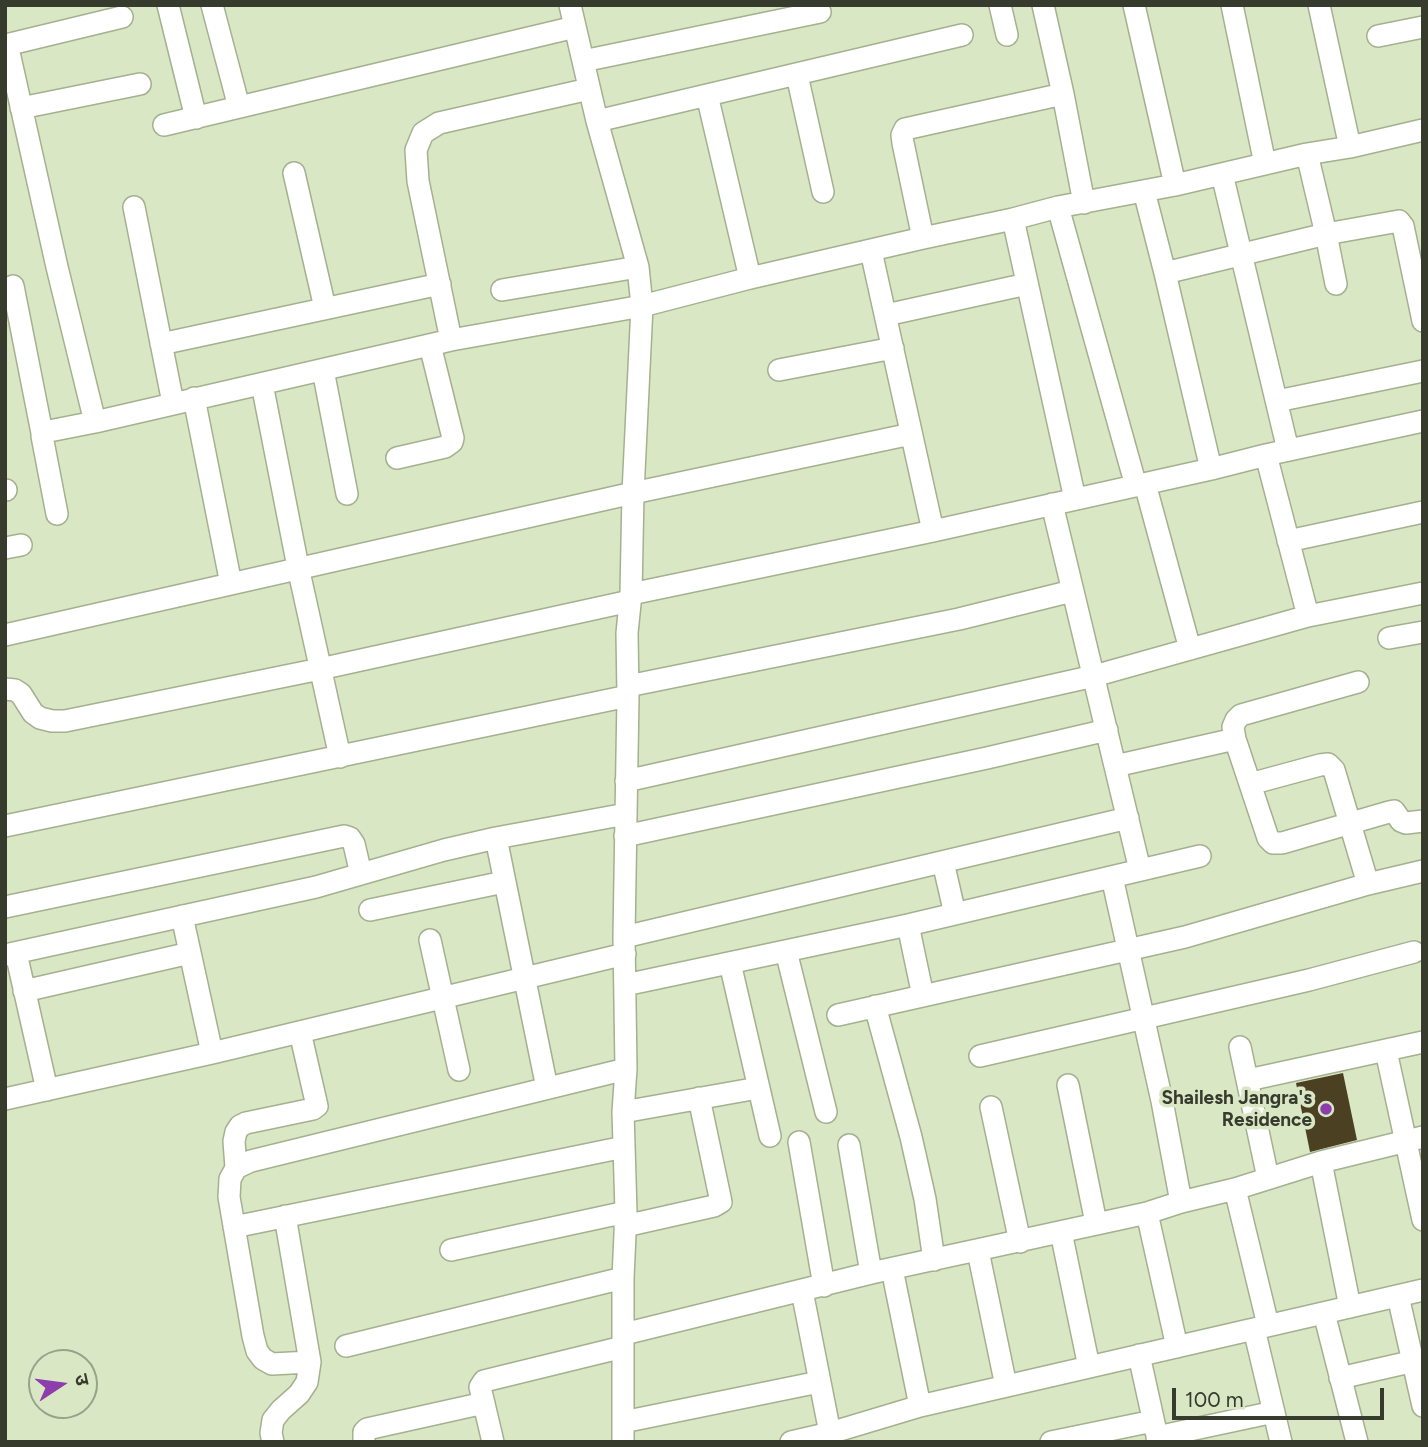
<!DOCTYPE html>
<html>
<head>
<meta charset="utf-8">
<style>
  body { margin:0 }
  #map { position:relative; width:1428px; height:1447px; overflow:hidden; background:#dae7c4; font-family:Figtree,"Noto Sans Devanagari",sans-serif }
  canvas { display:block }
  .frame { position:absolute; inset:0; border:7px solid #363b2e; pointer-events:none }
  .north { position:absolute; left:28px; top:1349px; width:70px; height:70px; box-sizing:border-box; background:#dae7c4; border:2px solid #98a288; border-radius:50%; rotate:77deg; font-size:19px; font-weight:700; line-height:28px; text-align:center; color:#363b2e }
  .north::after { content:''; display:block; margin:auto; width:24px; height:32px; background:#8e3dad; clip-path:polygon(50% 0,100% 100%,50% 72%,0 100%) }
  .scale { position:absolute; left:1172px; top:1388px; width:212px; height:32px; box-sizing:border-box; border:4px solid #363b2e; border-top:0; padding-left:9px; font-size:21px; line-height:24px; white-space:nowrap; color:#363b2e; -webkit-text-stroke:5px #dae7c4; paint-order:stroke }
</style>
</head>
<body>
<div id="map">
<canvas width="1428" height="1447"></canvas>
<div class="frame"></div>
<div class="north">उ</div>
<div class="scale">100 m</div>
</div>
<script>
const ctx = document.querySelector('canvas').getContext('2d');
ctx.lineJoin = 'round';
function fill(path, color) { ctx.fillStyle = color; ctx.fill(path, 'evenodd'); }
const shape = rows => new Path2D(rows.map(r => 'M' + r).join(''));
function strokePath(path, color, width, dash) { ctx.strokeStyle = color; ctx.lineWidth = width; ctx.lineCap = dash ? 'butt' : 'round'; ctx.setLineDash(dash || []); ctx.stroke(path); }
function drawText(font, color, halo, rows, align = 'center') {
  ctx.font = font + ' Figtree,sans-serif'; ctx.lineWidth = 7; ctx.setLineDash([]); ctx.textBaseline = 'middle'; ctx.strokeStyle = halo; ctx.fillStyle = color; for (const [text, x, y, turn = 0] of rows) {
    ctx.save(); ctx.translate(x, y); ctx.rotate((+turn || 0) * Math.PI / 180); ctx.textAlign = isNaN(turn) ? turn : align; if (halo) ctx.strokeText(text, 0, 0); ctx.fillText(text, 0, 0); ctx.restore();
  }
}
fill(shape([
  [1343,1073,1357,1140,1310,1152,1296,1083]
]), '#4b4022');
const minor = shape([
  [168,5,196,118],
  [212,5,239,107],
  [570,5,597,121,638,267,642,306,633,493,631,594,627,633,628,696,624,937,626,1069,623,1112,626,1212,623,1278,623,1442],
  [1000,5,1007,35],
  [1043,5,1063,94,1084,203],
  [1134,5,1175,185],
  [1232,5,1265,164],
  [1319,5,1350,147],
  [1378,36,1423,27],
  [5,45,8,48,57,267,95,422],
  [6,45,122,17],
  [583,61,820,12],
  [797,75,823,192],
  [707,95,750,278],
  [21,108,140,84],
  [597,121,962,35],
  [164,125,575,27],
  [1307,154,1326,234,1336,284],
  [294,173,325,308],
  [1222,174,1288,450],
  [1144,191,1165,273,1211,469],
  [134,207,173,403],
  [1058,207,1136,486],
  [1013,219,1075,499],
  [923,238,903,143,902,135,905,129,1063,94],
  [871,251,933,531],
  [1165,273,1326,234,1399,221,1403,226,1423,321],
  [13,286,42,433],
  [502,290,638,267],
  [886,315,1027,284],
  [451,340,418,181,416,150,423,133,439,123,589,89],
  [161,344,440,284],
  [323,370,347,494],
  [779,370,893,348],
  [262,384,298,567,340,757],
  [194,398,231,584],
  [1277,401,1423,371],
  [1266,455,1308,616],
  [397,458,445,447,452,442,453,438,430,345],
  [1145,484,1190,649],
  [5,490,6,490],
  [1052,504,1140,870],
  [57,514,42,436,44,432,95,422,451,340,642,306,750,278,923,238,1013,219,1058,207,1175,185,1307,154,1350,147,1423,130],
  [1288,541,1423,512],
  [5,548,21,545],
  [631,594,933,531,1211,469,1266,455,1423,421],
  [5,635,633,493,911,434],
  [1389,638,1423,632],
  [628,686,959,619,1072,591],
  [5,689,15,690,21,694,33,713,40,718,52,721,65,721,320,669,630,601],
  [1235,739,1268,838,1273,843,1282,843,1389,812,1394,811,1401,821,1406,823,1423,821],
  [1115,766,1235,739,1233,727,1236,720,1241,715,1358,682],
  [626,781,1094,676,1308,616,1423,593],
  [1250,784,1320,765,1328,764,1334,770,1368,884],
  [5,826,628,696],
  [625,836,987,758,1107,730],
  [496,838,547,1088],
  [943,862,955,914],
  [1112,877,1162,1101,1181,1202],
  [5,907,344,836,350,838,354,844,361,874],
  [370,910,504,882],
  [182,916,212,1053],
  [908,925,923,996],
  [624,937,1128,818],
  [430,940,459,1070],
  [786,951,826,1112],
  [16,953,47,1090],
  [5,955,316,887,444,850,496,838,626,814],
  [730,963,770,1136],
  [625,985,908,925,1200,856],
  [24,991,190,953],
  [875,1006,911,1137,925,1199,934,1260],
  [838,1015,1185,937,1368,884,1423,871],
  [1240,1047,1268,1178],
  [1386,1051,1423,1220],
  [980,1056,1309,980,1414,952],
  [1248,1080,1423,1042],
  [1068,1085,1096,1223],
  [5,1099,212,1053,625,954],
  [991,1107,1020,1242],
  [623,1112,758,1088],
  [799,1142,824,1286],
  [849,1145,871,1273],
  [1321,1162,1350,1307],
  [236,1168,234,1141,236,1132,240,1126,246,1123,313,1109,317,1106,300,1032],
  [1235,1189,1268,1325],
  [1147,1213,1177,1347],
  [625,1226,714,1206,721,1202,699,1098],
  [234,1227,624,1147],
  [1061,1232,1089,1367],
  [451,1250,626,1212],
  [978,1251,1006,1386],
  [892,1269,920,1406],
  [802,1291,830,1433],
  [1398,1296,1423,1406],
  [1324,1313,1357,1442],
  [1254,1329,1281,1442],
  [624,1334,871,1273,1147,1213,1181,1202,1235,1189,1321,1162,1423,1137],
  [346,1346,623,1278],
  [1139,1355,1156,1432],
  [310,1362,272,1364,263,1359,257,1351,253,1336,229,1197,230,1179,236,1168,251,1161,626,1069],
  [1340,1378,1423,1359],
  [623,1422,819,1382],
  [1157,1437,1274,1412],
  [273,1442,271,1433,273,1420,281,1410,299,1394,307,1382,310,1362,285,1216],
  [364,1442,364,1432,367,1429,484,1403],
  [493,1442,480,1387,484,1381,623,1347],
  [791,1442,830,1433,920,1406,1423,1290],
  [1051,1442,1153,1421]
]);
strokePath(minor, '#a4b08f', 24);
strokePath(minor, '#fff', 21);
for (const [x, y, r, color] of [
  [1326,1109,7,"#8e3dad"]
]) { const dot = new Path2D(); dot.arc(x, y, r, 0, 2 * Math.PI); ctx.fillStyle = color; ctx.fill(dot); strokePath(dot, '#dae7c4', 2.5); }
drawText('bold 19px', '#363b2e', '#dae7c4', [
  ["Shailesh Jangra's",1312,1098],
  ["Residence",1312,1120]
], 'right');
</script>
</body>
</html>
